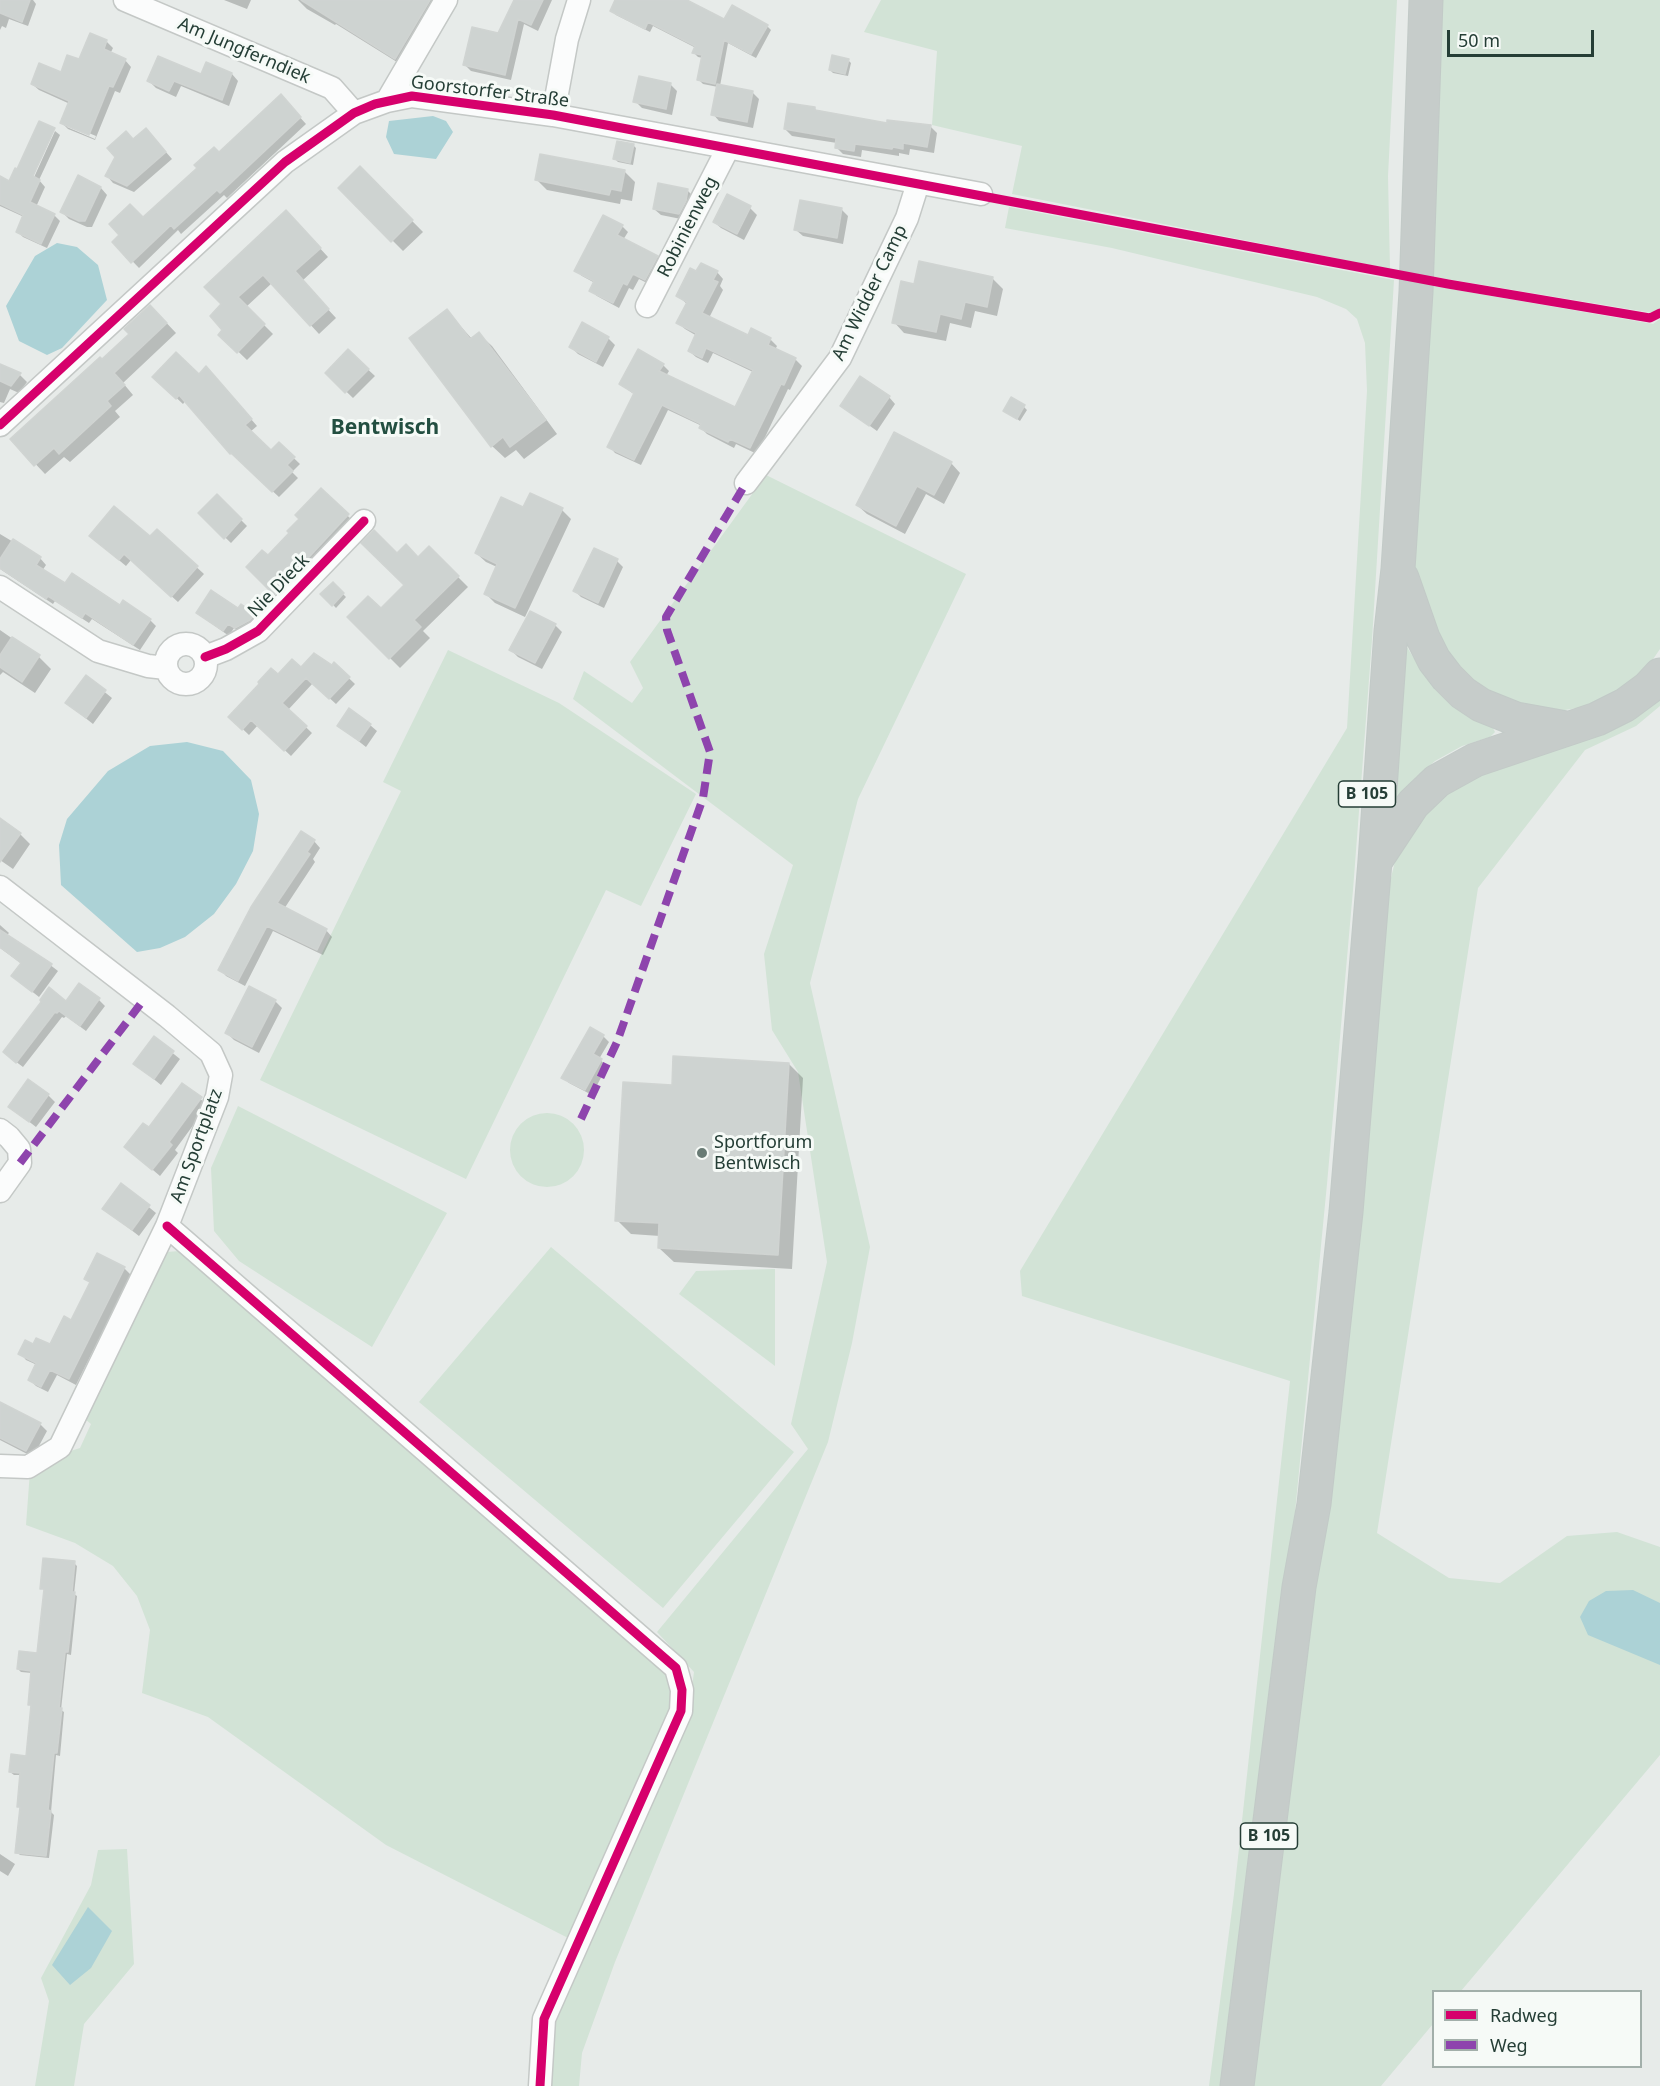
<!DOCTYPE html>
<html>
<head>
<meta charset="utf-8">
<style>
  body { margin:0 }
  #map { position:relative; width:1660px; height:2086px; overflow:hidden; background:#e7ebe9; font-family:"Noto Sans",sans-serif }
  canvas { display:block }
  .legend { position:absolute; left:1432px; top:1990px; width:210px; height:78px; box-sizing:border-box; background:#f6faf7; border:2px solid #a2afaa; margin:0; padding:8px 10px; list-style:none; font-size:18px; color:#253e36 }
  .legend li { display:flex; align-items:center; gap:12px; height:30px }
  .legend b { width:30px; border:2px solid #a2afaa }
  .scale { position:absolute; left:1447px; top:30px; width:147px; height:27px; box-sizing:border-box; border:3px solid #253e36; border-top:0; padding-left:8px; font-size:18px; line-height:21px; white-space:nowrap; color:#253e36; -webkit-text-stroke:4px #f6faf7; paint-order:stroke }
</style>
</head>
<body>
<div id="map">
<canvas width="1660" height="2086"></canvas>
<ul class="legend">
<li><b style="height:8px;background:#d6006c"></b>Radweg</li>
<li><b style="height:8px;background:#8e44ad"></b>Weg</li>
</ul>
<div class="scale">50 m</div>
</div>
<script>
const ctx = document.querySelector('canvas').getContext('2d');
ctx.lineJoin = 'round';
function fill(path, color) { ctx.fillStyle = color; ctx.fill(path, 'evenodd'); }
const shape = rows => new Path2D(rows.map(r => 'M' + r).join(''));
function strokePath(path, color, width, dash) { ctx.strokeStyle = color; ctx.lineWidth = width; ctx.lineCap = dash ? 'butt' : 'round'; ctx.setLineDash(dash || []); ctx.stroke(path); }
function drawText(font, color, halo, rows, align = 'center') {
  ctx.font = font + ' "Noto Sans",sans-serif'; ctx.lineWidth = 6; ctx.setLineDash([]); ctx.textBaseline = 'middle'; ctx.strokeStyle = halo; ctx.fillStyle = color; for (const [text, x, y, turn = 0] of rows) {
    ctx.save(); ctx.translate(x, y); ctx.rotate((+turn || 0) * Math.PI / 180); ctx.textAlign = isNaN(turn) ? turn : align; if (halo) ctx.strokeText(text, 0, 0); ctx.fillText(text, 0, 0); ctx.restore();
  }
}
fill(shape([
  [881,0,1397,0,1388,176,1390,269,1012,194,1022,146,932,125,937,51,864,32],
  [1437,0,1660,0,1660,309,1653,313,1429,276],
  [1009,207,1394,280,1372,640,1353,890,1327,1184,1289,1574,1224,2086,1209,2086,1234,1894,1290,1381,1022,1296,1020,1271,1347,728,1367,391,1365,343,1357,319,1346,309,1317,297,1112,248,1005,228],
  [1428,285,1653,324,1660,319,1660,649,1647,668,1622,690,1589,706,1553,712,1518,708,1456,672,1415,587,1414,547],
  [766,475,966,574,858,799,810,983,870,1247,852,1343,828,1442,615,1962,582,2053,579,2086,547,2086,550,2023,688,1716,694,1672,657,1632,808,1449,791,1424,827,1262,798,1072,772,1030,764,954,793,865,573,699,584,671,632,703,643,688,630,662],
  [1405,644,1427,679,1445,698,1468,715,1492,726,1495,732,1490,737,1462,746,1435,761,1415,778,1394,802],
  [448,650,559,703,696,794,641,906,606,890,466,1179,260,1080,401,791,383,782],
  [1660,692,1660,706,1636,726,1585,750,1478,888,1377,1533,1449,1578,1500,1583,1567,1536,1617,1532,1660,1547,1660,1755,1461,1991,1434,1992,1433,2024,1381,2086,1244,2086,1389,886,1398,849,1432,798],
  [238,1106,447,1213,372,1347,239,1261,214,1231,211,1168],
  '510 1150a37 37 0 1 1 74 0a37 37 0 1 1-74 0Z',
  [551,1247,794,1452,663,1608,419,1402],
  [179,1251,664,1667,670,1687,670,1709,572,1940,386,1845,208,1717,142,1693,150,1630,137,1596,113,1566,75,1543,26,1525,30,1471,61,1454,80,1448,91,1424,80,1415,157,1262,167,1252],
  [775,1269,775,1366,679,1294,696,1271],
  [127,1849,134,1964,84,2024,74,2086,35,2086,49,2001,41,1978,91,1885,98,1850]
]), '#d2e3d6');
fill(shape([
  [433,116,446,121,453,132,436,159,394,154,386,137,389,121],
  [57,243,77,247,98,265,107,300,62,348,47,355,19,341,6,306,35,256],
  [187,742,223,751,251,780,259,814,253,851,236,884,214,914,185,937,160,948,137,952,61,885,59,845,67,819,108,771,150,746],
  [1633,1590,1660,1603,1660,1665,1588,1635,1580,1617,1589,1601,1606,1591],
  [88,1907,112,1931,91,1968,70,1985,52,1965]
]), '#acd2d6');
fill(shape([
  [0,0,33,0,36,4,28,26,9,19,6,28,2,26,0,30],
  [224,0,251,0,247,9],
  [298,0,445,0,405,67,336,24,335,25,307,9],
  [513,0,552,0,538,31,524,24,511,80,471,71,464,64,499,35,515,2],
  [617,0,684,0,725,21,767,26,771,30,756,58,728,43,720,86,752,92,759,99,753,128,719,121,713,114,718,87,703,84,699,80,703,58,698,57,694,53,696,48,653,26,650,32,616,15,612,11],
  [91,35,107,42,113,48,110,54,125,60,131,67,120,93,115,91,95,140,68,129,62,123,70,104,39,90,32,84,62,74,80,61],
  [67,124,96,136,95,139,67,127],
  [848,60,851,63,848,76,833,73,830,70],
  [232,74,238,81,229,106,181,86,176,97,156,88,149,81],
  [670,84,677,91,672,115,642,108,635,101],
  [287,103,306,124,227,198,224,195,181,234,178,230,139,268,114,242,220,154],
  [815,109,819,113,888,125,930,126,937,133,934,153,910,149,909,155,899,153,899,156,862,150,861,157,843,154,836,147,837,143,792,136,785,129],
  [55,131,60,135,39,180,45,187,36,207,54,215,60,221,47,248,23,237,17,231,24,217,0,206,0,178,10,182,31,184],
  [152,136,172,159,134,192,113,183,107,176,134,141],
  [633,145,636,148,633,165,618,162,615,159],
  [360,168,423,232,403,251,340,188],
  [624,171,635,182,632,201,621,199,620,204,547,190,537,180],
  [101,188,107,195,92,227,87,227,69,219,62,212],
  [687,190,694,197,686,220,661,215,654,209],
  [728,196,750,208,757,215,744,240,721,228,714,222],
  [842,210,848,216,843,244,803,236,796,230],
  [295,221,328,257,302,281,336,318,319,334,272,283,246,307,273,334,247,360,221,335,225,331,212,317],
  [622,226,628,232,623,240,657,257,662,263,651,285,639,279,633,290,629,288,619,308,597,296,591,291,595,283,582,276,576,271],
  [717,272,723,279,720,286,723,290,709,318,748,337,752,330,770,339,777,346,775,350,795,359,802,366,790,390,788,389,757,454,736,444,734,448,707,434,701,428,702,426,668,410,641,465,615,453,609,446,635,395,620,384,663,365,669,371,666,376,736,409,753,372,713,353,708,363,696,357,689,351,697,336,685,329,678,323,687,304,678,296,697,273],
  [993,279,1003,289,997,316,975,311,971,328,950,323,946,341,904,333,894,322,915,286],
  [447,311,472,339,479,334,492,346,557,434,524,459,516,450,505,458,492,446],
  [160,316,176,333,123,383,133,395,115,411,120,417,70,462,64,457,45,474,12,439,102,361],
  [608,338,615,345,603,367,578,354,571,347],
  [348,351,375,376,353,398,327,373],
  [0,366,20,375,27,382,19,393,10,389,4,403,0,402],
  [212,374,257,426,250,432,271,452,279,444,300,464,292,472,298,478,279,497,231,453,186,400,183,404,154,377],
  [889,397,895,404,877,431,842,406],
  [1024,407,1027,410,1020,421,1005,411],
  [951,463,960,473,944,504,926,494,905,534,867,514,857,505],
  [321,490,354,522,282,600,248,567,268,558,291,533],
  [217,496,247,526,231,543,200,513],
  [524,509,562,510,571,519,525,617,495,603,486,594,497,567,486,562,476,553],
  [157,531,204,574,178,602,131,560,126,566,97,542,150,538],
  [0,534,40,558,46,565,42,571,65,585,150,620,156,626,140,650,92,619,89,623,55,601,53,604,0,569],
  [429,548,468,587,423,631,430,638,400,668,349,617,381,610,406,585,397,555,418,559],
  [595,550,617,561,623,567,604,608,581,597,575,591],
  [333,584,346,597,336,608,323,594],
  [241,607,260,621,242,633,234,628,229,636,197,613,239,610],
  [555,625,562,632,542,669,518,657,511,650],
  [0,630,39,657,51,669,35,693,3,672,0,675],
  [334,664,355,684,336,704,313,683,288,710,312,733,291,756,258,725,249,735,230,717,261,684,301,669,332,667],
  [86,677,112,698,93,724,74,709],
  [370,725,377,731,366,747,339,726],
  [0,820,20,834,30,844,13,869,0,860],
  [314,841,320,848,313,859,315,862,284,909,326,930,332,937,323,955,273,931,245,986,226,976,220,969],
  [0,925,9,933,6,936,30,953,32,951,58,971,39,997,20,982,22,964,0,948],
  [99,1000,105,1006,86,1031,66,1016,64,1018,62,1017,23,1067,11,1058,43,1002,66,1003],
  [275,1001,282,1008,259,1053,234,1040,227,1033],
  [603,1036,609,1042,599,1059,607,1066,592,1095,569,1083,563,1077],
  [154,1038,180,1059,161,1085,135,1064],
  [789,1064,803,1078,792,1269,674,1262,659,1248,660,1236,631,1234,617,1220,673,1086],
  [182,1085,208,1105,175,1150,178,1153,160,1176,126,1147,149,1129],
  [48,1095,55,1102,36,1127,10,1107],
  [122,1185,156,1213,139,1236,104,1209],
  [124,1268,131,1275,76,1385,57,1375,48,1392,36,1386,30,1380,37,1365,26,1360,20,1353,34,1346,50,1346,72,1322,91,1284,86,1279],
  [0,1403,40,1424,47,1431,33,1457,0,1440],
  [74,1563,77,1566,74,1594,77,1596,71,1655,67,1654,61,1710,64,1712,60,1756,56,1755,51,1812,54,1815,49,1858,20,1855,17,1852,21,1809,19,1806,22,1775,14,1775,10,1772,27,1757,32,1707,29,1704,32,1673,21,1672,18,1669,38,1655,45,1591,42,1588],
  [0,1854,15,1864,8,1876,0,1871]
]), '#0003');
const building = shape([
  [0,0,30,0,22,22,0,13,0,0],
  [301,0,430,0,395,59,301,0],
  [514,0,543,0,531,25,518,19,505,75,463,65,472,27,498,33,514,0],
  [615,0,687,0,724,19,732,5,768,25,751,54,724,40,715,84,697,80,702,55,692,53,695,46,648,22,645,29,610,11,615,0],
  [90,33,107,40,104,49,126,59,113,87,109,86,89,135,60,123,69,101,31,84,39,63,61,72,67,55,79,59,90,33],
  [832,55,849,59,845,74,829,70,832,55],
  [158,56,201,74,206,62,232,73,222,100,174,81,169,91,147,81,158,56],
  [639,76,671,83,666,109,633,102,639,76],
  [717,84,753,91,747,122,711,115,717,84],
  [281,94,301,117,220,193,217,190,174,229,171,225,131,263,112,242,119,235,109,224,130,204,143,217,197,168,194,165,214,147,219,152,281,94],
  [788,103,815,107,815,110,887,123,887,120,931,125,927,147,903,143,903,149,893,147,892,149,855,144,854,151,835,148,836,138,784,129,788,103],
  [39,121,55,128,33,176,40,180,30,202,55,214,41,244,16,232,23,215,0,204,0,176,9,181,15,168,17,169,39,121],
  [146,128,166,152,127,186,105,176,115,157,107,148,126,131,133,139,146,128],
  [617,141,634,144,630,163,613,159,617,141],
  [540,154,625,170,621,191,611,189,609,195,535,180,540,154],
  [360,166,413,220,391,242,338,188,360,166],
  [78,175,101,187,85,221,79,221,60,212,78,175],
  [658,183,688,189,686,201,679,214,653,209,658,183],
  [727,194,751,206,737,234,713,222,727,194],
  [800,200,842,208,837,238,794,230,800,200],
  [286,210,321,248,295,271,329,309,310,326,263,275,238,297,265,324,237,353,218,335,222,330,210,316,221,304,204,287,286,210],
  [603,215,623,225,617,235,658,256,645,280,633,274,627,285,623,283,613,303,589,291,594,281,574,271,603,215],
  [919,261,993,277,987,307,965,302,961,319,940,314,936,332,892,323,901,281,914,284,919,261],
  [701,263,718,271,713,280,718,282,702,313,748,335,751,328,771,338,768,345,796,358,784,385,781,384,750,448,730,439,728,442,699,428,701,424,662,405,634,460,607,447,634,393,619,384,638,349,664,364,659,371,735,407,753,370,706,348,702,358,688,351,696,333,676,323,687,302,676,296,690,268,696,271,701,263],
  [150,305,167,323,114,373,125,385,107,401,111,406,59,454,54,448,34,466,10,439,100,357,102,359,129,334,124,329,150,305],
  [447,309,470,339,479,332,546,420,510,447,503,437,491,447,409,338,447,309],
  [582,322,609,337,596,362,569,347,582,322],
  [348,349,369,369,345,393,325,373,348,349],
  [176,352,199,374,206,366,252,419,245,425,271,450,279,442,295,457,287,465,293,471,272,492,231,453,230,454,179,395,176,399,152,377,176,352],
  [0,364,21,373,11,386,0,381,0,364],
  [860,376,890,396,869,426,840,406,860,376],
  [1011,397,1025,405,1017,419,1003,411,1011,397],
  [894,432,952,462,934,495,917,486,896,526,856,505,894,432],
  [321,488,349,514,274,595,246,567,262,550,268,555,289,533,287,531,299,519,295,515,321,488],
  [530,493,563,508,515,608,484,594,497,564,475,553,501,497,523,507,530,493],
  [217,494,242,519,224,539,198,513,217,494],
  [114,506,150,536,157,529,198,566,171,597,124,554,119,560,89,536,114,506],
  [374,530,397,553,406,544,418,557,429,546,459,576,414,620,421,627,389,659,347,617,368,596,381,608,404,585,361,543,374,530],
  [13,539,41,557,36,565,65,583,72,573,120,605,123,600,151,619,133,645,85,613,82,618,48,596,46,599,0,568,0,559,13,539],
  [594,548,618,559,598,603,573,591,594,548],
  [333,582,344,593,332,606,320,594,333,582],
  [211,590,238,608,241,604,255,614,250,620,235,628,228,624,223,631,196,613,211,590],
  [530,611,556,624,535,663,509,650,530,611],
  [12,637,40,655,22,682,0,667,0,655,12,637],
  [314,653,332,665,334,662,350,677,329,699,306,678,282,703,307,726,284,751,251,720,242,730,228,717,259,684,258,682,271,668,278,674,292,659,301,667,314,653],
  [86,675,106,690,86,718,65,703,86,675],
  [349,708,371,724,359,741,337,726,349,708],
  [0,818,21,833,0,862,0,818],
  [301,831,315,840,307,852,310,854,277,903,327,929,317,950,267,926,238,981,218,970,251,907,301,831],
  [0,930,52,964,32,992,11,976,21,963,0,947,0,930],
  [79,983,100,998,80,1026,59,1011,57,1013,55,1012,16,1063,3,1052,41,1002,40,1000,49,987,66,1001,79,983],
  [249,986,276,1000,252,1047,225,1033,249,986],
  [590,1027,604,1035,593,1054,602,1059,585,1090,561,1078,590,1027],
  [154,1036,174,1051,154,1079,133,1064,154,1036],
  [673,1056,789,1063,778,1255,658,1248,659,1223,615,1221,623,1082,672,1085,673,1056],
  [28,1079,49,1094,29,1122,8,1107,28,1079],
  [182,1083,202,1097,169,1142,172,1145,152,1170,124,1147,143,1123,149,1127,182,1083],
  [121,1183,150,1205,132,1230,102,1209,121,1183],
  [97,1253,125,1267,69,1379,50,1370,41,1387,28,1380,36,1363,18,1354,25,1340,33,1344,36,1338,50,1344,64,1316,71,1320,90,1282,84,1279,97,1253],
  [0,1402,41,1423,26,1451,0,1438,0,1402],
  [43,1558,75,1561,72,1592,75,1592,68,1652,65,1652,59,1708,62,1708,57,1753,54,1753,48,1810,51,1811,46,1856,15,1853,20,1807,17,1807,20,1773,9,1772,11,1754,26,1756,31,1705,28,1705,31,1671,17,1669,19,1651,37,1653,44,1589,40,1589,43,1558]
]);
fill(building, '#ced3d1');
strokePath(building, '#d0d4d2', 1.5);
const minor = shape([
  [125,0,332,88,354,113],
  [387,101,446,0],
  [553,115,567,39,579,0],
  [647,306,728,148],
  [0,425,285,162,354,113,387,101,412,96,553,115,981,194],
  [746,483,840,358,907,218,918,183],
  [0,587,98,651,148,666,166,668],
  '166 664a20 20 0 1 1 40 0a20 20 0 1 1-40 0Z',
  [205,657,226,649,258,631,364,521],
  [0,887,167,1016,211,1053,221,1075,217,1097,167,1226,60,1447,28,1467,0,1466],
  [0,1130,9,1137,19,1149,20,1163,0,1191],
  [167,1226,676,1668,682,1690,681,1711,544,2019,540,2086]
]);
const trunk = shape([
  [1402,578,1423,638,1434,660,1447,677,1463,693,1481,705,1516,719,1566,728],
  [1376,860,1413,804,1437,781,1475,760,1597,719,1625,705,1648,688,1660,675],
  [1237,2086,1299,1587,1314,1504,1346,1212,1375,861,1391,631,1398,569,1416,292,1426,0]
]);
strokePath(minor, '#c4c8c6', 25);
strokePath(trunk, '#c2cac7', 35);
strokePath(minor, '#fbfcfc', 22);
strokePath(trunk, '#c6ccca', 33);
strokePath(shape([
  [581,1119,617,1042,703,798,710,752,667,630,666,617,746,483],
  [20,1163,145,998]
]), '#8e44ad', 8, [15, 8]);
strokePath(shape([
  [0,425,285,162,354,113,375,104,412,96,553,115,1448,284,1650,318,1660,313],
  [205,657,226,649,258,631,364,521],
  [167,1226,676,1668,682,1690,681,1711,544,2019,540,2086]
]), '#d6006c', 9);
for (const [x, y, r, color] of [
  [702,1153,6,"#697b75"]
]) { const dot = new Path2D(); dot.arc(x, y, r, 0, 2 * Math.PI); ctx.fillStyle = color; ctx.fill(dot); strokePath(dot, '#f6faf7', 2); }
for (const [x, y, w] of [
  [1367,794,57],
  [1269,1836,57]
]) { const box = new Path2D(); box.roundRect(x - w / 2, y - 13, w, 26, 4.5); ctx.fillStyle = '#f6faf7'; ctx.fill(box); strokePath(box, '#253e36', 1.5); }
drawText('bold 16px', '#253e36', null, [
  ["B 105",1367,794],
  ["B 105",1269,1836]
]);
drawText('18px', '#253e36', '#f6faf7', [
  ["Am Jungferndiek",244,51,23],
  ["Goorstorfer Straße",490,92,7],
  ["Robinienweg",688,227,-63],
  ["Am Widder Camp",870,293,-64],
  ["Nie Dieck",279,586,-46],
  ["Am Sportplatz",197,1146,-70]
]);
drawText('18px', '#253e36', '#f6faf7', [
  ["Sportforum",714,1143],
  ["Bentwisch",714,1164]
], 'left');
drawText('bold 21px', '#234f41', '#f6faf7', [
  ["Bentwisch",385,428]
]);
</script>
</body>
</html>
